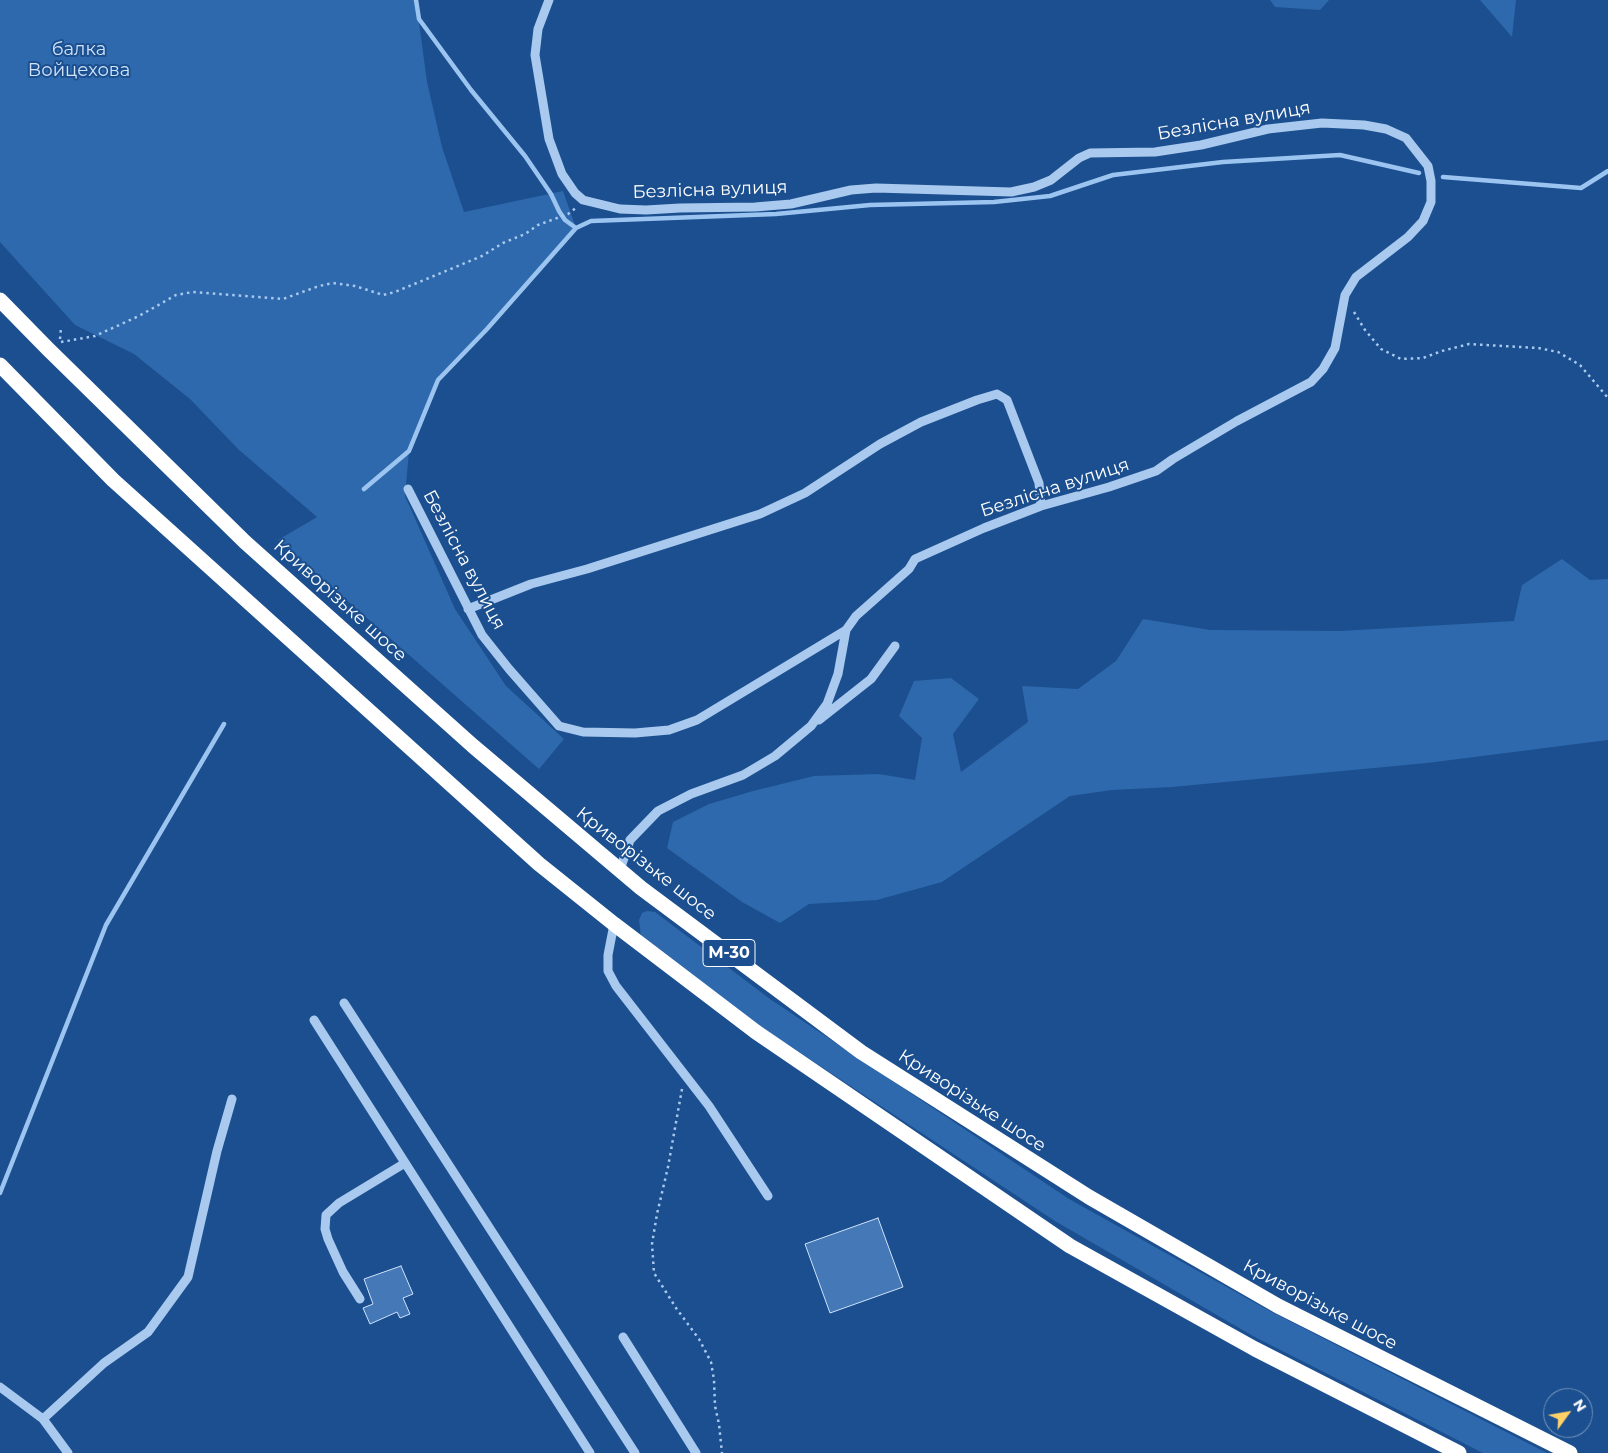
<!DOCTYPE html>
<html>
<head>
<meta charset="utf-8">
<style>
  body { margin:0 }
  #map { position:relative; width:1608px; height:1453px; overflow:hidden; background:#1b4f8f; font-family:Montserrat,sans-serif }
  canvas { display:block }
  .north { position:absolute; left:1543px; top:1388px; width:50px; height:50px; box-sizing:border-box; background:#1b4f8f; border:1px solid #7695bc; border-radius:50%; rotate:58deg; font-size:14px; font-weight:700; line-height:20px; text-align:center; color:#fff }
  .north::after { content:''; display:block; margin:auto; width:18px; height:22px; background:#ffd166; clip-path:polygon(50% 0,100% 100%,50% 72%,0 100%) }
</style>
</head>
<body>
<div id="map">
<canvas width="1608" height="1453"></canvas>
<div class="north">N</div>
</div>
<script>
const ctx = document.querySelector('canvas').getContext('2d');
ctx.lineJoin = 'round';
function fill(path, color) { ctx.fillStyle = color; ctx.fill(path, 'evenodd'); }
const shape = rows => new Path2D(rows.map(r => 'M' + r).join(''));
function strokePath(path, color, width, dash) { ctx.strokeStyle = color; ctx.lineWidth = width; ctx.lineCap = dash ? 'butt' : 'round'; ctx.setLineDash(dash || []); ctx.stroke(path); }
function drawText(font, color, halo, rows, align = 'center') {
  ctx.font = font + ' Montserrat,sans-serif'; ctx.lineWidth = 4; ctx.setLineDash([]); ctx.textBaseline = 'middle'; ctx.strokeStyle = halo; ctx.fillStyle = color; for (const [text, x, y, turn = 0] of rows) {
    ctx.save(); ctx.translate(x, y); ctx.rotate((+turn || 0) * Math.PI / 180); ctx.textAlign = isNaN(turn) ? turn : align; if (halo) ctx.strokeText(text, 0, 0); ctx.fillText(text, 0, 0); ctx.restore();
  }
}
fill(shape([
  [0,0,416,0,427,82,442,147,464,212,563,191,576,228,487,329,438,380,409,451,405,496,455,609,506,686,564,739,539,769,278,540,317,517,238,449,190,399,134,354,75,325,0,242],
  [1270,0,1329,0,1320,10,1275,7],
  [1480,0,1516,0,1512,37],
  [1562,559,1590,580,1608,579,1608,740,1427,763,1172,787,1112,790,1070,796,942,882,877,900,809,904,780,923,742,902,667,848,673,822,709,804,753,791,814,776,879,774,915,780,922,738,899,716,914,681,951,678,979,699,953,734,961,772,1028,722,1022,686,1078,689,1116,661,1143,619,1210,630,1340,631,1514,621,1522,585],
  [647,911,655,912,770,999,1069,1199,1268,1310,1547,1453,1483,1453,1253,1336,1055,1221,755,1023,641,936,639,920,642,913]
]), '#2e69ad');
strokePath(shape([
  [1443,177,1581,188,1608,171],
  [576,228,591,221,776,214,870,205,994,202,1050,196,1113,175,1223,162,1340,155,1419,173],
  [364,489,409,451,438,380,487,329,576,228,565,220,559,211,551,194,525,156,471,90,419,19,416,0],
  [0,1193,106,925,224,724]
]), '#9cc4f0', 4.5);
const building = shape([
  [878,1218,903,1287,830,1313,805,1244,878,1218],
  [401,1266,413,1294,403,1298,410,1314,400,1318,397,1312,370,1324,363,1308,373,1304,364,1279,401,1266]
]);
fill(building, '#4478b7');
strokePath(building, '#cfe3fa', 1);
strokePath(shape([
  [1354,312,1365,330,1381,349,1401,359,1423,358,1442,351,1469,344,1538,348,1558,352,1580,365,1608,398],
  [60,339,61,328],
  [61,342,95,336,139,316,176,295,193,292,283,299,319,286,333,283,355,286,383,295,395,292,482,256,503,243,525,234,538,225,568,214,576,208],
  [682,1089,668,1167,657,1214,652,1244,654,1273,676,1308,699,1339,711,1362,714,1380,715,1406,719,1424,722,1453]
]), '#a9c9ee', 2.5, [2.5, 4]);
strokePath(shape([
  [549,0,538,29,535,55,549,139,562,174,575,193,583,200,620,209,646,210,680,208,755,207,791,204,851,190,876,188,1011,192,1034,187,1051,180,1079,158,1090,153,1155,152,1201,145,1268,129,1322,123,1364,125,1386,129,1406,138,1428,166,1431,181,1431,202,1423,221,1408,237,1356,277,1345,295,1335,348,1323,369,1311,382,1237,421,1173,459,1156,471,1109,487,1041,506,984,528,915,559,909,569,856,616,846,630,838,674,827,704,811,726,775,756,743,775,691,794,658,811,630,840,620,870],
  [408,489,482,635,509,669,559,726,583,732,635,733,669,730,697,720,846,630],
  [468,609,531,584,587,569,760,514,805,493,880,444,921,422,977,400,997,394,1007,400,1039,483,1041,506],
  [819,720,871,679,895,646],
  [614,924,608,955,608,971,616,986,709,1106,768,1196],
  [344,1003,635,1453],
  [314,1020,590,1453],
  [360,1299,343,1272,328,1239,325,1229,326,1215,339,1203,405,1163],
  [623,1337,696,1453],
  [0,1387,43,1419,68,1453],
  [43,1419,104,1363,148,1332,188,1277,217,1151,232,1099]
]), '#a9c9ee', 9);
strokePath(shape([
  [0,300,48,349,245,542,473,746,641,888,861,1052,1089,1197,1278,1306,1570,1453],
  [0,365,113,480,539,864,614,924,756,1032,1070,1246,1255,1349,1459,1453]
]), '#fff', 15);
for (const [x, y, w] of [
  [729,953,52]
]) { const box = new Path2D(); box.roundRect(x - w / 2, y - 13.5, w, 27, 4); ctx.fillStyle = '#1b4f8f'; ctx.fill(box); strokePath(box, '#fff', 1); }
drawText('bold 16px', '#fff', null, [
  ["М-30",729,953]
]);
drawText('18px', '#cfe3fa', '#1b4f8f', [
  ["балка",79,50],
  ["Войцехова",79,71]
]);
drawText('18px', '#fff', '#1b4f8f', [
  ["Безлісна вулиця",1234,121,-10],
  ["Безлісна вулиця",710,190,-2],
  ["Безлісна вулиця",1055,488,-18],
  ["Безлісна вулиця",464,560,62],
  ["Криворізьке шосе",340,601,42],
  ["Криворізьке шосе",646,864,38],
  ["Криворізьке шосе",972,1101,33],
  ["Криворізьке шосе",1320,1305,28]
]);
</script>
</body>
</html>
